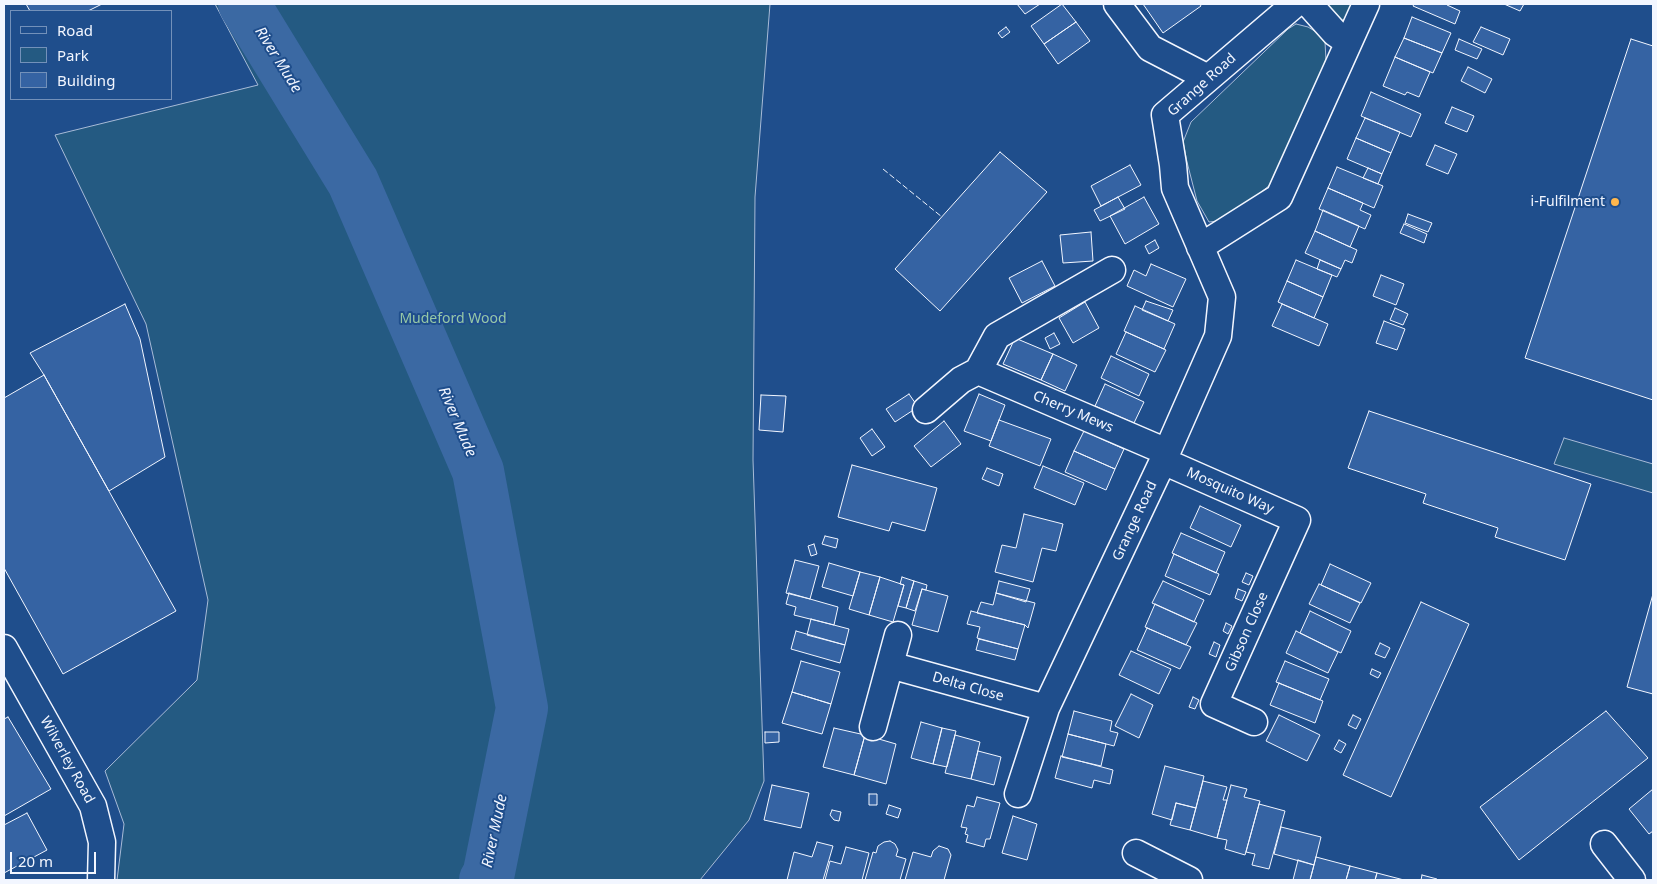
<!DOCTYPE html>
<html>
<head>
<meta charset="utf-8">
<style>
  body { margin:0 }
  #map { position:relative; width:1657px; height:884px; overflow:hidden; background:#1f4e8c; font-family:"Noto Sans",sans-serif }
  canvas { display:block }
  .frame { position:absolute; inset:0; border:5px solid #f2f6ff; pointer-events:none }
  .legend { position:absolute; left:10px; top:10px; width:162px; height:90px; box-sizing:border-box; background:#1f4e8c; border:1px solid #7391ba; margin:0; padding:6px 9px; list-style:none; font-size:15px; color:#f2f6ff }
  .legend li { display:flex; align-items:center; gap:10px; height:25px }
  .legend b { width:25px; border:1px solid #7391ba }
  .scale { position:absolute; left:10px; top:852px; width:86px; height:22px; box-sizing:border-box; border:2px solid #f2f6ff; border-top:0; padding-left:6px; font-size:15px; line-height:18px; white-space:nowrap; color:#f2f6ff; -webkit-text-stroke:4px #1f4e8c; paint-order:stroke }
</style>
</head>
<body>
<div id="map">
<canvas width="1657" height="884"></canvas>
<div class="frame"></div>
<ul class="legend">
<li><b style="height:6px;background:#1f4e8c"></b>Road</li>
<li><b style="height:14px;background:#245a82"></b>Park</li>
<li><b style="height:14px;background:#3563a3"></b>Building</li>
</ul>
<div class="scale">20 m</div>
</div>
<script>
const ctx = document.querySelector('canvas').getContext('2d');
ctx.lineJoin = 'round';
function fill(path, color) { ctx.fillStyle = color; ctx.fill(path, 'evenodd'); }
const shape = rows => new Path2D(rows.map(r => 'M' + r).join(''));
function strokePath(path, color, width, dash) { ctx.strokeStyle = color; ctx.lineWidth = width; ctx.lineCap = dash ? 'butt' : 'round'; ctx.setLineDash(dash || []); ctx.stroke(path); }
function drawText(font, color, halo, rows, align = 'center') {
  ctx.font = font + ' "Noto Sans",sans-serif'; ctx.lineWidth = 4; ctx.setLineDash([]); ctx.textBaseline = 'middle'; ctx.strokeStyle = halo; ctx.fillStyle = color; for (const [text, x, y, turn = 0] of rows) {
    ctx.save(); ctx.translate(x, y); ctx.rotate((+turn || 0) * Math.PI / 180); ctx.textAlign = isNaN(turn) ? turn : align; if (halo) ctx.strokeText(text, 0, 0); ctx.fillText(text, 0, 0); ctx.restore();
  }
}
const green = shape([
  [215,4,770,4,755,197,753,460,764,781,749,820,700,880,117,880,124,824,105,771,197,680,208,600,146,324,55,135,258,85,215,4],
  [1328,4,1355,4,1345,20,1337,20,1329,7,1328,4],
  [1296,24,1308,27,1318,33,1325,42,1326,61,1275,181,1226,220,1209,222,1197,201,1187,162,1183,142,1191,122,1288,29,1296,24],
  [1564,438,1653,464,1653,493,1554,464,1564,438]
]);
fill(green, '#245a82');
strokePath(green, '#a8bbd7', 1);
strokePath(shape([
  [244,4,353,182,478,471,522,708,488,877,485,880]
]), '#3b69a3', 52);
const building = shape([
  [26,4,102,4,88,11,30,11,26,4],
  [1017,4,1040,4,1025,14,1017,4],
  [1062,4,1076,22,1044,44,1031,26,1062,4],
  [1143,4,1200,4,1201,6,1163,33,1143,4],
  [1414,4,1447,4,1447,5,1460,11,1455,24,1413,6,1414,4],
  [1504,4,1524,4,1520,11,1504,4],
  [1412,17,1451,33,1442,53,1404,38,1412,17],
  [1076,22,1090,41,1058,64,1044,44,1076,22],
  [1006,27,1010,32,1002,38,998,33,1006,27],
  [1481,27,1510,39,1503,55,1473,42,1481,27],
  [1404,38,1442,53,1433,73,1395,57,1404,38],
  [1459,39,1482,49,1477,59,1455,50,1459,39],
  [1631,39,1653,46,1653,400,1525,358,1631,39],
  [1395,57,1430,72,1419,97,1407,92,1405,95,1383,86,1395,57],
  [1468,67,1492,79,1485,93,1461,81,1468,67],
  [1371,92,1421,114,1411,137,1361,116,1371,92],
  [1452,107,1474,116,1467,132,1445,123,1452,107],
  [1365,118,1400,132,1391,153,1356,138,1365,118],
  [1356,138,1391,153,1382,174,1347,159,1356,138],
  [1435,145,1457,154,1448,174,1426,165,1435,145],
  [1000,152,1047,192,940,311,895,269,1000,152],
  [1130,165,1141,185,1101,206,1091,186,1130,165],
  [1337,167,1383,186,1374,208,1328,188,1337,167],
  [1368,168,1382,174,1378,184,1363,178,1368,168],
  [1328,188,1363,203,1360,210,1371,215,1365,229,1319,209,1328,188],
  [1118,197,1125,209,1100,221,1094,210,1118,197],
  [1144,197,1159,224,1125,244,1110,216,1144,197],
  [1323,210,1359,226,1350,247,1315,231,1323,210],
  [1408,214,1432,223,1428,232,1405,223,1408,214],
  [1404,224,1427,234,1424,243,1400,233,1404,224],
  [1315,231,1357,250,1352,263,1345,260,1341,269,1305,253,1315,231],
  [1091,232,1093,261,1063,263,1060,235,1091,232],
  [1155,240,1159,248,1149,254,1145,246,1155,240],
  [1296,260,1332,275,1323,297,1287,281,1296,260],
  [1320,260,1341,269,1337,277,1317,269,1320,260],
  [1042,261,1055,286,1022,303,1009,278,1042,261],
  [1151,264,1186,279,1173,307,1127,286,1134,270,1146,276,1151,264],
  [1381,275,1404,284,1396,305,1373,296,1381,275],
  [1287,281,1323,297,1314,318,1278,302,1287,281],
  [1146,301,1173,310,1168,321,1142,310,1146,301],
  [1085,302,1099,328,1073,343,1059,318,1085,302],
  [125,304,140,339,165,457,109,491,44,375,30,353,125,304],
  [1282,304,1328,324,1319,346,1272,326,1282,304],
  [1135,306,1175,324,1164,349,1124,331,1135,306],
  [1395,308,1408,314,1403,325,1390,320,1395,308],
  [1384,321,1405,329,1397,350,1376,343,1384,321],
  [1126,332,1166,350,1155,372,1116,354,1126,332],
  [1054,333,1060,344,1050,349,1045,338,1054,333],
  [1015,338,1053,354,1041,380,1003,364,1015,338],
  [1053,354,1077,365,1065,391,1041,380,1053,354],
  [1111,356,1149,374,1139,396,1101,378,1111,356],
  [44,375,176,611,63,674,4,568,4,398,44,375],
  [1105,384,1144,402,1134,423,1095,406,1105,384],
  [909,394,918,407,895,422,886,409,909,394],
  [979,394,1005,405,991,441,964,431,979,394],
  [761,395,786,396,783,432,759,430,761,395],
  [1369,411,1591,484,1565,560,1495,537,1498,528,1423,503,1426,494,1348,468,1369,411],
  [999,420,1051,439,1040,466,989,446,999,420],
  [944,421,961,444,931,467,914,446,944,421],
  [872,429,885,447,872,456,860,438,872,429],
  [1084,431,1124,449,1115,469,1074,451,1084,431],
  [1074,451,1115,469,1106,490,1065,472,1074,451],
  [852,465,937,488,925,531,892,522,889,531,838,517,852,465],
  [1043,466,1084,483,1075,505,1034,488,1043,466],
  [987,468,1003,474,999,486,982,479,987,468],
  [1200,506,1241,525,1231,547,1190,528,1200,506],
  [1024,514,1063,524,1056,551,1042,548,1033,582,995,572,1002,545,1016,548,1024,514],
  [1181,533,1225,552,1216,573,1172,553,1181,533],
  [825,536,838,539,836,548,822,544,825,536],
  [814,544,817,554,811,556,808,546,814,544],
  [1174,554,1219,574,1210,595,1165,576,1174,554],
  [795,560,819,566,810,599,786,593,795,560],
  [829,563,860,572,853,596,822,587,829,563],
  [1330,564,1371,583,1361,603,1321,585,1330,564],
  [860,572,880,577,869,615,849,609,860,572],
  [1246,573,1253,576,1249,585,1242,582,1246,573],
  [880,577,904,585,893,622,869,615,880,577],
  [902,577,914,581,906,608,898,606,904,585,900,584,902,577],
  [914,581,927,585,926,590,922,589,915,611,906,608,914,581],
  [999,581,1030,589,1026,602,996,593,999,581],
  [1163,581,1204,600,1194,622,1152,603,1163,581],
  [1319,584,1360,603,1350,623,1309,604,1319,584],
  [922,589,948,596,938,632,912,625,922,589],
  [1238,589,1246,592,1242,601,1235,598,1238,589],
  [789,593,838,607,834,625,794,615,796,607,786,604,789,593],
  [996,593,1035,603,1028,628,1025,625,977,613,981,602,993,605,996,593],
  [1653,594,1653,694,1627,687,1653,594],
  [1421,602,1469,624,1391,797,1343,775,1421,602],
  [1155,604,1197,623,1186,645,1145,627,1155,604],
  [971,611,1025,625,1018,649,977,638,980,627,967,624,971,611],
  [1310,611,1351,631,1341,653,1300,633,1310,611],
  [811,619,849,629,845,645,807,635,811,619],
  [1226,623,1232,626,1228,634,1223,631,1226,623],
  [1147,628,1191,647,1180,669,1137,650,1147,628],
  [796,631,845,645,840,663,791,649,796,631],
  [1296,631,1338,652,1328,673,1286,653,1296,631],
  [979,639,1018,649,1015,660,976,650,979,639],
  [1214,642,1220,645,1216,657,1209,654,1214,642],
  [1380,643,1390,648,1385,658,1375,654,1380,643],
  [1131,651,1171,669,1159,694,1119,675,1131,651],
  [801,661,840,672,831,704,792,692,801,661],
  [1285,661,1329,679,1320,700,1276,682,1285,661],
  [1372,669,1381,673,1378,678,1370,674,1372,669],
  [1279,683,1323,701,1315,723,1270,705,1279,683],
  [792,692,831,704,822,734,782,723,792,692],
  [1131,694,1153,705,1139,738,1115,726,1131,694],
  [1193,697,1199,700,1195,709,1189,707,1193,697],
  [1074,711,1112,721,1110,731,1118,733,1114,746,1068,734,1074,711],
  [1606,711,1648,758,1519,860,1480,807,1606,711],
  [1279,715,1320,735,1307,761,1266,741,1279,715],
  [1353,715,1361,719,1356,729,1348,725,1353,715],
  [8,717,51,789,4,816,4,719,8,717],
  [921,722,942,728,933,764,911,758,921,722],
  [834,728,865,735,854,775,823,767,834,728],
  [942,728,956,731,947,767,933,764,942,728],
  [765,732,779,732,779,742,765,743,765,732],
  [1068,734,1106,744,1101,766,1062,757,1068,734],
  [865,735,896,744,886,784,854,775,865,735],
  [955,735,980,742,971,779,945,773,955,735],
  [1339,740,1346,744,1341,753,1334,749,1339,740],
  [978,751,1001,757,994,785,971,779,978,751],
  [1061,756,1113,770,1110,784,1094,780,1092,788,1055,778,1061,756],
  [1165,766,1204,776,1196,808,1176,803,1172,820,1152,814,1165,766],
  [1203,781,1227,787,1223,800,1227,800,1217,838,1190,830,1203,781],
  [772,785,809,793,801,828,764,820,772,785],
  [1231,785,1247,789,1244,797,1260,801,1245,855,1225,849,1227,840,1217,838,1231,785],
  [1653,789,1653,831,1649,834,1629,809,1653,789],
  [869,794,877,794,877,805,869,805,869,794],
  [977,797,1000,803,990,839,986,839,984,847,966,842,968,835,965,834,967,828,961,827,967,805,974,807,977,797],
  [1176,803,1196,808,1190,830,1170,825,1176,803],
  [1259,804,1285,811,1269,869,1252,865,1255,854,1246,852,1259,804],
  [889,805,901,809,898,818,886,814,889,805],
  [832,810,841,812,839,821,834,820,830,815,832,810],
  [27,813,47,850,4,873,4,825,27,813],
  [1013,816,1037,824,1027,860,1002,853,1013,816],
  [1281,827,1321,837,1314,865,1274,854,1281,827],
  [890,841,895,844,898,850,896,856,906,859,900,880,865,880,873,852,876,853,878,846,884,842,890,841],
  [817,842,833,846,823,880,787,880,794,852,812,857,817,842],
  [939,846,948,849,951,855,944,880,905,880,913,852,931,857,933,851,939,846],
  [846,847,869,853,862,880,825,880,830,861,841,864,846,847],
  [1316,857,1350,866,1346,880,1310,880,1316,857],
  [1298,860,1314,865,1310,880,1293,880,1298,860],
  [1350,866,1377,873,1375,880,1346,880,1350,866],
  [1377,873,1404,880,1375,880,1377,873],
  [1422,875,1437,879,1437,880,1421,880,1422,875]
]);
fill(building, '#3563a3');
strokePath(building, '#f2f6ff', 1);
const street = shape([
  [1117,4,1150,48,1208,78],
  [1309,4,1335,33,1348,42],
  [1200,247,1279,197,1366,4],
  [978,371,997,336,1112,270],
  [926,410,961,380,978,371,1167,452],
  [1163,461,1297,520,1214,704,1254,722],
  [4,648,93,806,102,842,101,880],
  [890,665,1046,708],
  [873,727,898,635],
  [1018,794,1046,708,1163,461,1218,336,1222,297,1175,188,1173,165,1165,115,1295,4],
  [1604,844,1632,880],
  [1136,853,1189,880]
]);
strokePath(street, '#f2f6ff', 29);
strokePath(street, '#1f4e8c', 26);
strokePath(shape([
  [883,169,942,217]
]), '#f2f6ff', 1, [6, 2.5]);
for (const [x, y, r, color] of [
  [1615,202,5,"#ffb74d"]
]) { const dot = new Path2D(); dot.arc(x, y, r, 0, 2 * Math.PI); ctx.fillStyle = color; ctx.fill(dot); strokePath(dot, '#1f4e8c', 2); }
drawText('14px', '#f2f6ff', '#1f4e8c', [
  ["Grange Road",1202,85,-42],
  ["Cherry Mews",1073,412,23],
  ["Mosquito Way",1230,491,24],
  ["Grange Road",1135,521,-65],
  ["Gibson Close",1247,632,-66],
  ["Delta Close",968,687,16],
  ["Wilverley Road",67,760,61]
]);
drawText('14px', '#f2f6ff', '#1f4e8c', [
  ["i-Fulfilment",1605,202]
], 'right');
drawText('14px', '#97c8a6', '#1f4e8c', [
  ["Mudeford Wood",453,319]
]);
drawText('italic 15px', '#f2f6ff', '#1f4e8c', [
  ["River Mude",278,60,58],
  ["River Mude",457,422,67],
  ["River Mude",495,831,-78]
]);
</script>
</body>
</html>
